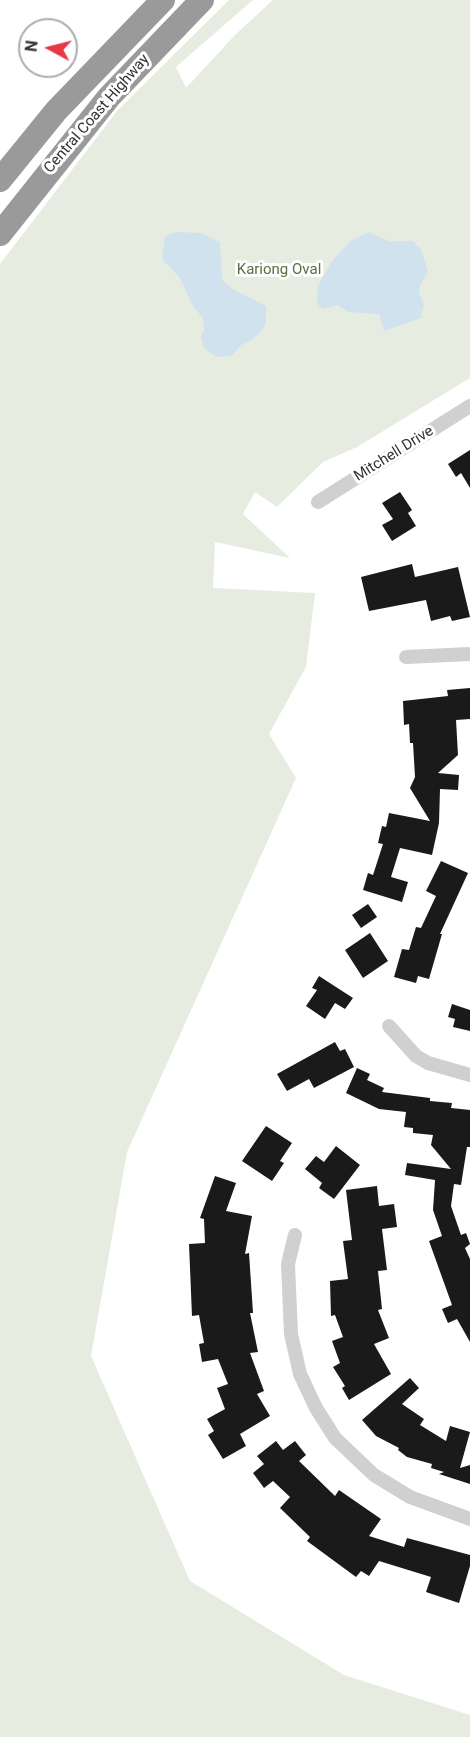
<!DOCTYPE html>
<html>
<head>
<meta charset="utf-8">
<style>
  body { margin:0 }
  #map { position:relative; width:470px; height:1737px; overflow:hidden; background:#fff; font-family:Roboto,sans-serif }
  canvas { display:block }
  .north { position:absolute; left:18px; top:18px; width:60px; height:60px; box-sizing:border-box; background:#fff; border:2px solid #adadad; border-radius:50%; rotate:277deg; font-size:16px; font-weight:700; line-height:24px; text-align:center; color:#333 }
  .north::after { content:''; display:block; margin:auto; width:21px; height:27px; background:#e63946; clip-path:polygon(50% 0,100% 100%,50% 72%,0 100%) }
</style>
</head>
<body>
<div id="map">
<canvas width="470" height="1737"></canvas>
<div class="north">N</div>
</div>
<script>
const ctx = document.querySelector('canvas').getContext('2d');
ctx.lineJoin = 'round';
function fill(path, color) { ctx.fillStyle = color; ctx.fill(path, 'evenodd'); }
const shape = rows => new Path2D(rows.map(r => 'M' + r).join(''));
function strokePath(path, color, width, dash) { ctx.strokeStyle = color; ctx.lineWidth = width; ctx.lineCap = dash ? 'butt' : 'round'; ctx.setLineDash(dash || []); ctx.stroke(path); }
function drawText(font, color, halo, rows, align = 'center') {
  ctx.font = font + ' Roboto,sans-serif'; ctx.lineWidth = 6; ctx.setLineDash([]); ctx.textBaseline = 'middle'; ctx.strokeStyle = halo; ctx.fillStyle = color; for (const [text, x, y, turn = 0] of rows) {
    ctx.save(); ctx.translate(x, y); ctx.rotate((+turn || 0) * Math.PI / 180); ctx.textAlign = isNaN(turn) ? turn : align; if (halo) ctx.strokeText(text, 0, 0); ctx.fillText(text, 0, 0); ctx.restore();
  }
}
fill(shape([
  [229,0,253,0,176,67,186,88,235,35,273,0,470,0,470,378,357,447,323,462,277,507,255,492,243,514,290,558,215,542,213,588,315,593,306,667,269,734,296,778,127,1152,91,1356,190,1581,344,1675,470,1715,470,1737,0,1737,0,264,117,111]
]), '#e6ecdf');
fill(shape([
  [176,232,201,233,220,242,222,280,234,290,266,306,266,323,260,332,252,340,241,345,231,356,216,357,204,348,201,336,204,330,203,318,193,306,180,278,162,259,165,236],
  [369,232,389,241,413,241,421,249,428,272,420,285,419,293,424,304,421,318,384,331,379,314,348,312,338,305,322,309,317,303,318,286,333,260,352,240]
]), '#cfe2ee');
fill(shape([
  [470,450,470,488,461,473,456,477,448,464],
  [400,492,412,510,408,513,416,526,392,541,382,525,393,519,382,503],
  [412,564,415,577,458,567,470,617,452,621,450,616,431,621,426,600,369,611,361,577],
  [470,688,470,719,456,720,458,755,438,773,459,775,458,790,440,789,439,823,432,855,400,848,391,877,408,882,402,902,363,890,368,873,373,875,383,844,378,843,382,826,386,827,389,813,430,821,410,788,415,777,413,743,410,743,409,724,404,725,403,701,448,696,447,690],
  [441,861,468,873,440,934,442,934,429,979,418,976,416,983,394,977,402,949,409,950,416,927,421,928,436,896,426,891],
  [368,904,377,917,361,928,352,915],
  [370,933,388,961,363,978,345,950],
  [319,976,353,998,345,1009,335,1003,325,1019,306,1006,317,990,312,988],
  [452,1004,470,1010,470,1031,453,1027,455,1019,448,1017],
  [335,1042,340,1051,345,1049,354,1067,314,1088,309,1079,287,1091,277,1074],
  [357,1068,370,1074,367,1080,384,1088,382,1092,430,1098,430,1101,452,1103,451,1108,470,1110,470,1147,467,1147,461,1185,454,1184,451,1206,461,1235,466,1233,470,1244,465,1248,470,1259,470,1342,457,1319,448,1323,442,1309,452,1305,429,1241,442,1236,433,1210,435,1180,405,1175,407,1163,451,1169,431,1145,433,1135,413,1133,413,1128,404,1127,406,1112,379,1109,346,1093],
  [266,1126,292,1143,280,1161,284,1163,272,1181,242,1161],
  [336,1146,360,1165,334,1199,319,1188,322,1183,305,1169,316,1156,324,1162],
  [215,1176,236,1183,226,1211,252,1216,245,1254,249,1253,253,1313,250,1313,258,1352,250,1353,264,1391,257,1394,270,1416,240,1434,246,1446,223,1459,208,1435,214,1431,207,1419,225,1409,217,1388,228,1384,218,1359,202,1362,199,1344,204,1343,199,1315,192,1316,189,1244,205,1243,204,1219,200,1218],
  [377,1186,379,1206,394,1204,397,1227,382,1229,387,1270,378,1271,382,1309,378,1310,389,1338,374,1344,391,1374,349,1400,342,1388,345,1386,333,1367,340,1363,332,1341,343,1337,335,1315,331,1316,330,1281,348,1279,343,1241,352,1240,346,1190],
  [410,1378,419,1388,402,1404,424,1419,420,1425,446,1441,450,1426,470,1432,460,1468,470,1465,470,1484,439,1474,444,1472,431,1468,432,1464,407,1457,398,1450,399,1448,376,1436,362,1420],
  [276,1441,283,1450,295,1441,306,1455,299,1461,335,1496,339,1490,381,1519,369,1536,404,1547,407,1538,470,1555,470,1566,459,1603,426,1592,431,1577,379,1561,369,1576,361,1571,356,1577,307,1541,310,1537,280,1508,290,1497,273,1481,264,1488,253,1473,264,1464,257,1456]
]), '#1a1a1a');
strokePath(shape([
  [318,502,470,406],
  [406,657,470,654],
  [389,1026,416,1056,428,1063,470,1075],
  [295,1235,288,1264,291,1334,300,1374,316,1408,335,1438,374,1475,410,1497,470,1519]
]), '#d0d0d0', 14);
strokePath(shape([
  [0,180,56,111,163,0],
  [0,234,109,97,202,0]
]), '#9a9a9a', 24);
drawText('15px', '#333', '#fff', [
  ["Central Coast Highway",97,114,-49],
  ["Mitchell Drive",394,454,-32]
]);
drawText('15px', '#56703f', '#fff', [
  ["Kariong Oval",279,270]
]);
</script>
</body>
</html>
